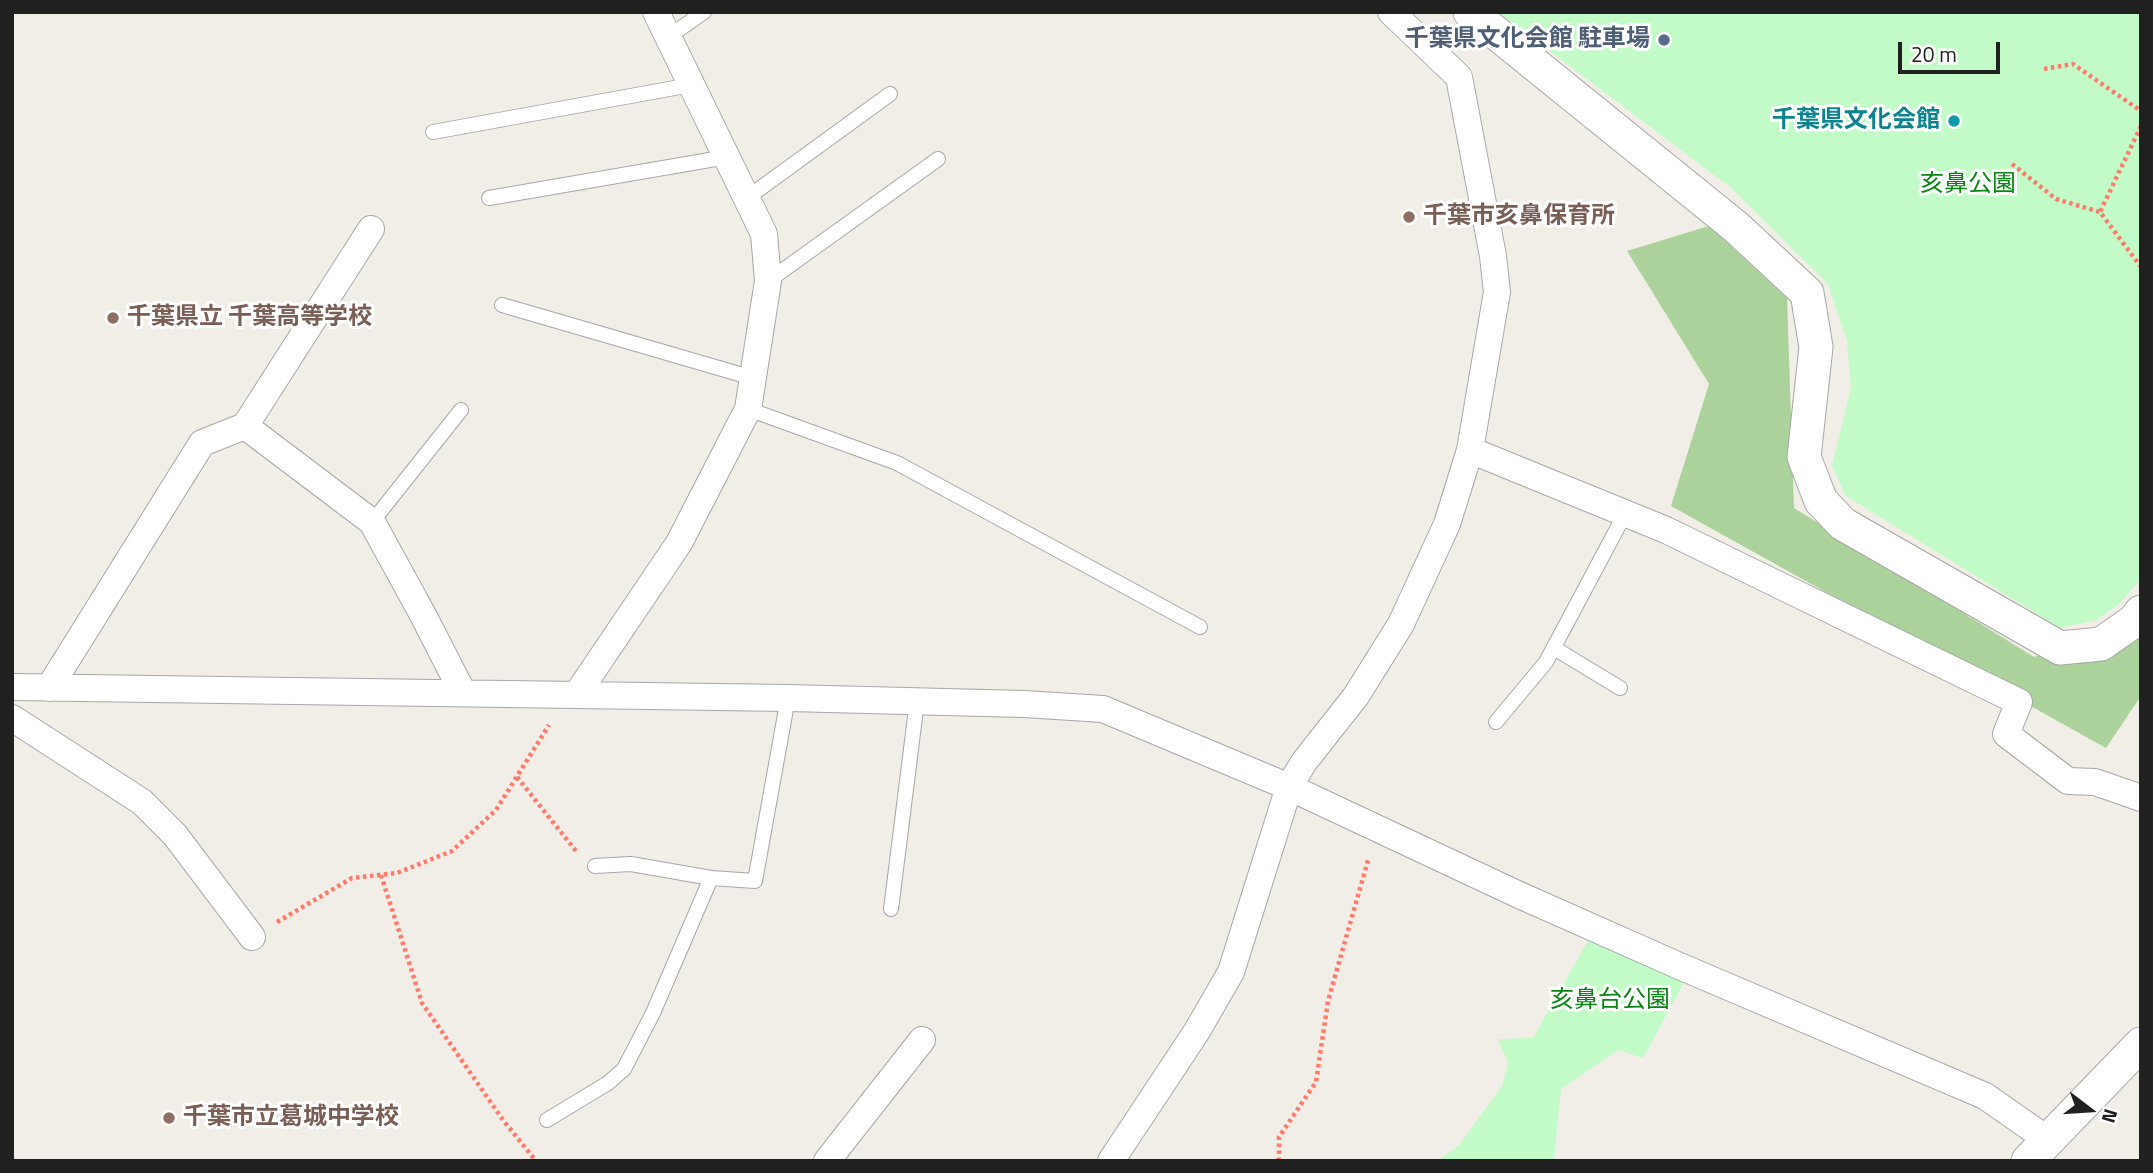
<!DOCTYPE html>
<html>
<head>
<meta charset="utf-8">
<style>
  body { margin:0 }
  #map { position:relative; width:2153px; height:1173px; overflow:hidden; background:#f1eee7; font-family:"Titillium Web",sans-serif }
  canvas { display:block }
  .frame { position:absolute; inset:0; border:14px solid #202020; pointer-events:none }
  .north { position:absolute; left:2055px; top:1075px; width:70px; height:70px; -webkit-text-stroke:5px #fff; paint-order:stroke; rotate:107deg; font-size:19px; font-weight:700; line-height:28px; text-align:center; color:#202020 }
  .north::after { content:''; display:block; margin:auto; width:24px; height:32px; background:#202020; clip-path:polygon(50% 0,100% 100%,50% 72%,0 100%) }
  .scale { position:absolute; left:1898px; top:42px; width:102px; height:32px; box-sizing:border-box; border:4px solid #202020; border-top:0; padding-left:9px; font-size:21px; line-height:24px; white-space:nowrap; color:#202020; -webkit-text-stroke:5px #fff; paint-order:stroke }
</style>
</head>
<body>
<div id="map">
<canvas width="2153" height="1173"></canvas>
<div class="frame"></div>
<div class="north">N</div>
<div class="scale">20 m</div>
</div>
<script>
const ctx = document.querySelector('canvas').getContext('2d');
ctx.lineJoin = 'round';
function fill(path, color) { ctx.fillStyle = color; ctx.fill(path, 'evenodd'); }
const shape = rows => new Path2D(rows.map(r => 'M' + r).join(''));
function strokePath(path, color, width, dash) { ctx.strokeStyle = color; ctx.lineWidth = width; ctx.lineCap = dash ? 'butt' : 'round'; ctx.setLineDash(dash || []); ctx.stroke(path); }
function drawText(font, color, halo, rows, align = 'center') {
  ctx.font = font + ' "Titillium Web","Noto Sans JP",sans-serif'; ctx.lineWidth = 6; ctx.setLineDash([]); ctx.textBaseline = 'middle'; ctx.strokeStyle = halo; ctx.fillStyle = color; for (const [text, x, y, turn = 0] of rows) {
    ctx.save(); ctx.translate(x, y); ctx.rotate((+turn || 0) * Math.PI / 180); ctx.textAlign = isNaN(turn) ? turn : align; if (halo) ctx.strokeText(text, 0, 0); ctx.fillText(text, 0, 0); ctx.restore();
  }
}
fill(shape([
  [1709,226,1787,298,1794,508,2034,657,2141,624,2141,696,2106,748,1671,506,1709,384,1627,251]
]), '#aad29a');
fill(shape([
  [1498,12,2141,12,2141,579,2118,605,2096,620,2060,628,1846,496,1832,466,1851,387,1847,341,1828,284,1730,187],
  [1590,937,1686,979,1643,1058,1618,1050,1561,1089,1554,1158,1556,1161,1438,1161,1459,1145,1502,1086,1508,1062,1498,1039,1533,1038]
]), '#c3fbc8');
const service = shape([
  [668,37,704,12],
  [433,132,691,85],
  [489,198,727,157],
  [747,198,890,94],
  [768,281,938,159],
  [502,305,753,378],
  [748,409,897,463,1200,627],
  [372,522,461,410],
  [1554,648,1620,688],
  [1496,722,1546,662,1626,512],
  [595,866,631,864,711,878,755,881,788,698],
  [891,909,917,701],
  [547,1120,608,1083,624,1069,653,1013,711,878]
]);
const minor = shape([
  [371,229,245,426,372,522,423,615,463,693],
  [1470,450,1666,530,2019,702,2006,734,2068,781,2095,782,2141,798],
  [12,687,788,698,1024,704,1103,709,1289,787,1517,894,1677,965,1985,1096,2048,1140],
  [49,688,202,443,245,426],
  [577,694,679,543,748,409,768,281,764,234,656,12],
  [12,718,142,802,175,835,252,937],
  [827,1161,922,1040],
  [1111,1161,1197,1031,1231,972,1289,787,1304,762,1356,696,1401,624,1447,524,1470,450,1497,292,1493,256,1459,77,1391,12]
]);
const tertiary = shape([
  [1470,12,1736,227,1807,293,1816,347,1804,457,1821,501,1843,524,2060,648,2101,644,2134,621,2141,612],
  [2028,1161,2141,1044]
]);
strokePath(service, '#a7a7a7', 16);
strokePath(minor, '#a7a7a7', 28);
strokePath(tertiary, '#a7a7a7', 35);
strokePath(shape([
  [2044,69,2073,64,2141,111],
  [2141,126,2100,212,2141,267],
  [2012,164,2056,199,2100,212],
  [517,777,576,851],
  [381,875,422,1003,503,1120,536,1161],
  [277,922,352,878,397,873,452,851,496,810,549,725],
  [1279,1161,1279,1137,1316,1082,1328,1001,1369,857]
]), '#ff7a6a', 4.5, [3.5, 3.5]);
strokePath(service, '#fff', 14);
strokePath(minor, '#fff', 26);
strokePath(tertiary, '#fff', 33);
for (const [x, y, r, color] of [
  [1664,40,7,"#5c6f8a"],
  [1954,121,7,"#0f9aa8"],
  [1409,217,7,"#8d6e63"],
  [113,318,7,"#8d6e63"],
  [169,1118,7,"#8d6e63"]
]) { const dot = new Path2D(); dot.arc(x, y, r, 0, 2 * Math.PI); ctx.fillStyle = color; ctx.fill(dot); strokePath(dot, '#fff', 2.5); }
drawText('bold 24px', '#4e5e75', '#fff', [
  ["千葉県文化会館 駐車場",1650,40]
], 'right');
drawText('bold 24px', '#0d838f', '#fff', [
  ["千葉県文化会館",1940,121]
], 'right');
drawText('24px', '#088513', '#fff', [
  ["亥鼻公園",1968,185],
  ["亥鼻台公園",1610,1001]
]);
drawText('bold 24px', '#785e54', '#fff', [
  ["千葉市亥鼻保育所",1423,217],
  ["千葉県立 千葉高等学校",127,318],
  ["千葉市立葛城中学校",183,1118]
], 'left');
</script>
</body>
</html>
